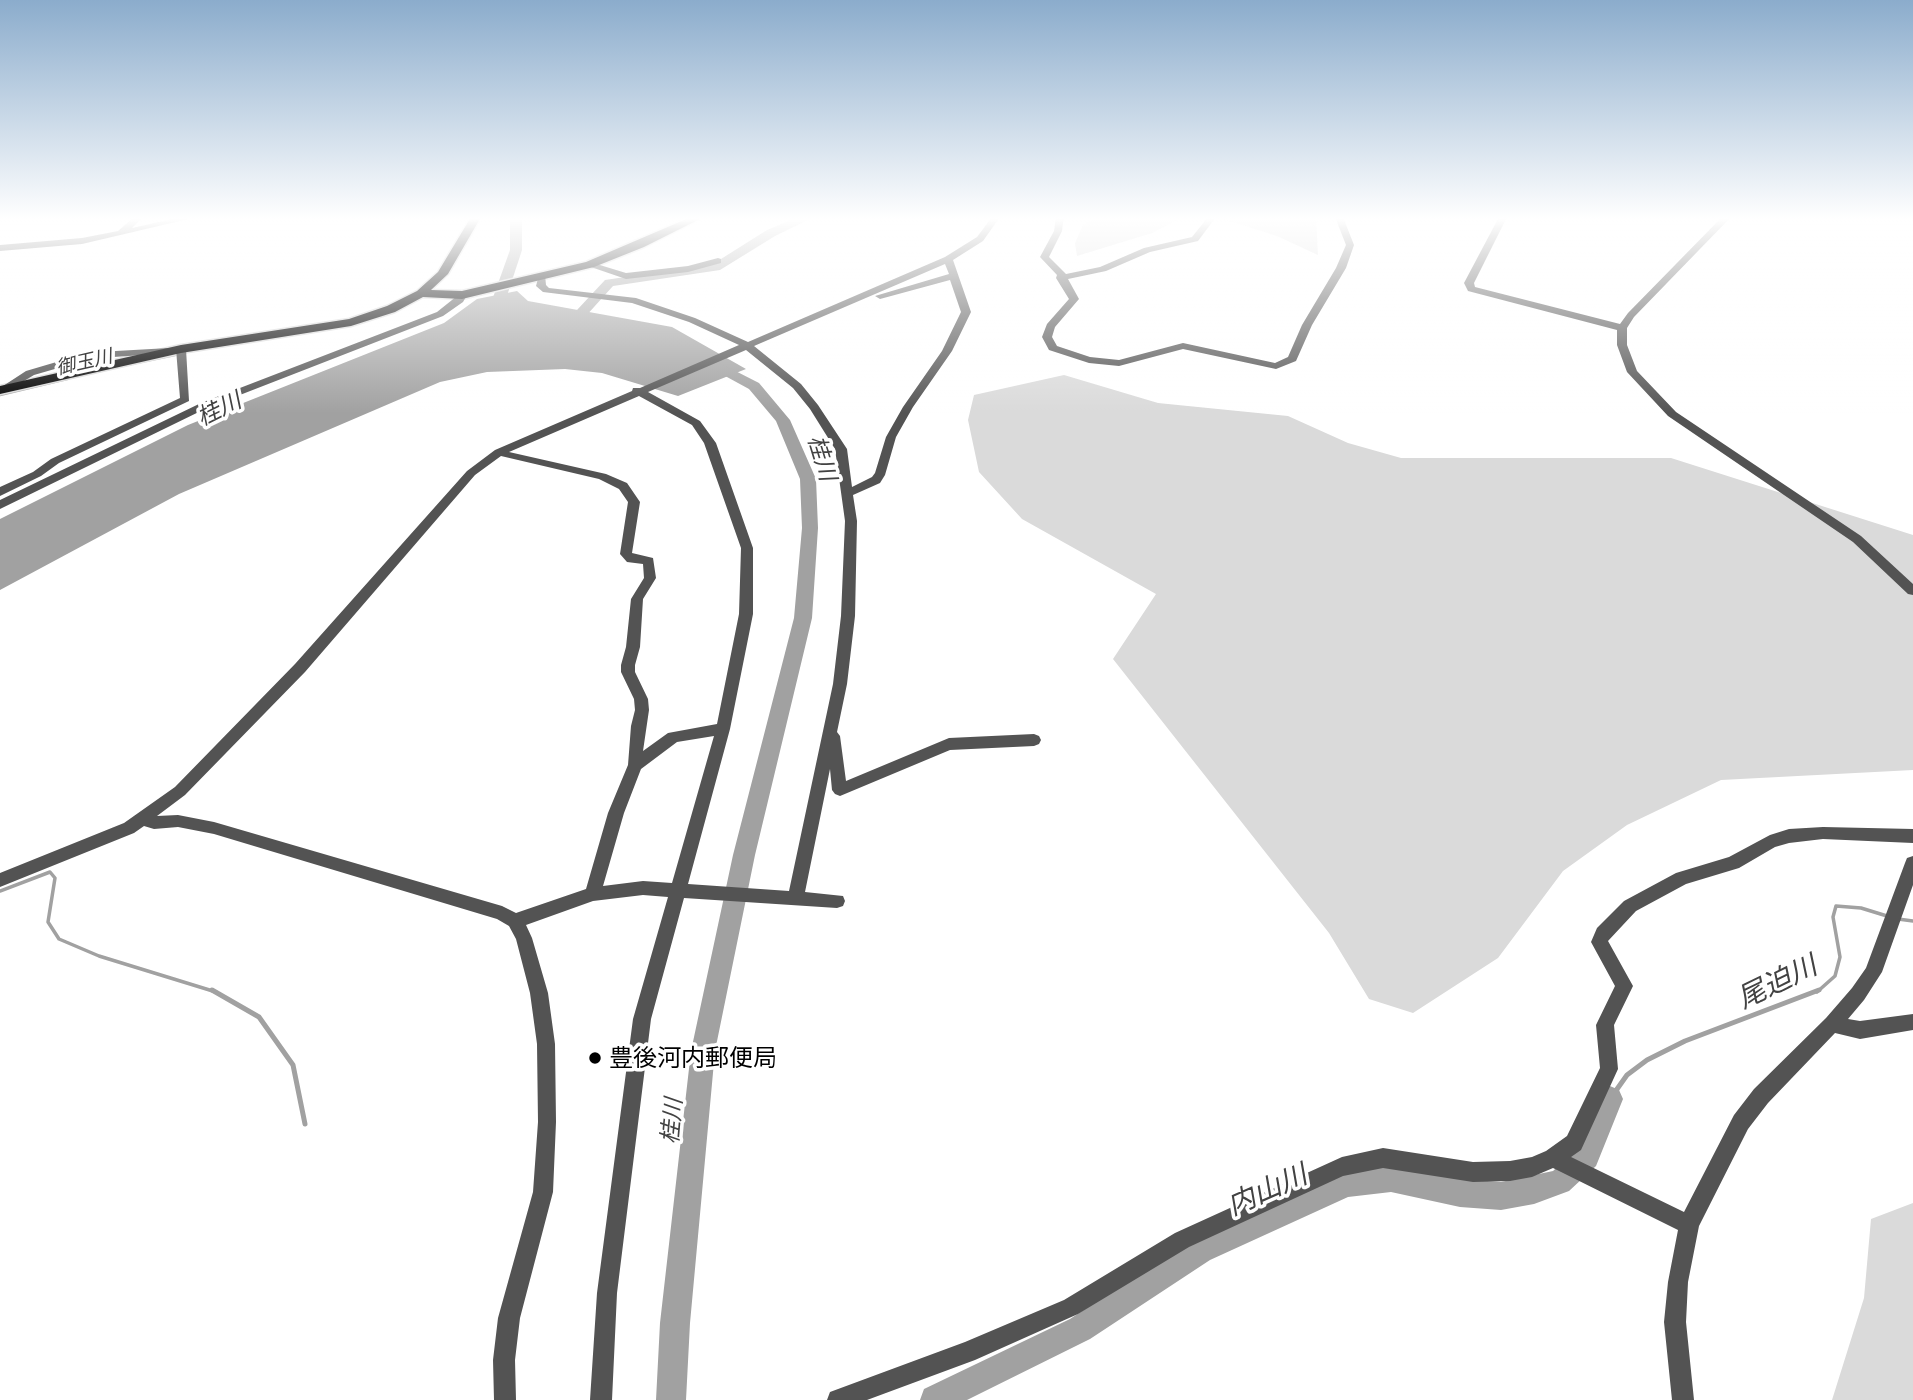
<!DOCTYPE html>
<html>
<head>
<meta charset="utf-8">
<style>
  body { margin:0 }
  canvas { display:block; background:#fff }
</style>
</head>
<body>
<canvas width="1913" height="1400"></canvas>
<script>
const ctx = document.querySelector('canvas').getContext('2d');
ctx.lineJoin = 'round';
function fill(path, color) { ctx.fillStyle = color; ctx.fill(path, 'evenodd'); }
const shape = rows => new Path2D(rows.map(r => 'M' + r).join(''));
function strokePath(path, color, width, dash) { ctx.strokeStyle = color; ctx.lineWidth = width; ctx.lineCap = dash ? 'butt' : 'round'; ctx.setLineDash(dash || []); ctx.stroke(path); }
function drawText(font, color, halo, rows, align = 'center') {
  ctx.font = font + ' Commissioner,"Noto Sans JP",sans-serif'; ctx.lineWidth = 7; ctx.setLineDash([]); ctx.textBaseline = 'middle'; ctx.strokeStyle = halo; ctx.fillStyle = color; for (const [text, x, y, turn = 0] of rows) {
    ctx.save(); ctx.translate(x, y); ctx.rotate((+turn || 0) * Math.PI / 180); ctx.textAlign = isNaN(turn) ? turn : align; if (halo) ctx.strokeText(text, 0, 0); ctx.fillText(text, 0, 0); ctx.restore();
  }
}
fill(shape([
  [1096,217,1183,217,1152,233,1077,256,1075,243,1083,225],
  [1217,217,1316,217,1318,255,1277,236],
  [1064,375,1158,403,1288,416,1348,443,1401,458,1671,458,1913,535,1913,770,1721,780,1627,825,1563,871,1498,958,1413,1013,1369,999,1329,933,1113,659,1156,594,1022,519,979,472,968,420,974,395],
  [1913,1203,1913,1400,1832,1400,1864,1298,1871,1219]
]), '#dadada');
fill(shape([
  [517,291,528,301,672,327,746,369,678,396,602,373,565,369,487,372,440,382,179,494,0,590,0,519,188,425,444,323,477,299]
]), '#a1a1a1');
strokePath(shape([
  [126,365,175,355],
  [0,395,67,379]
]), '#a1a1a1', 2.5);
strokePath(shape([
  [0,891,50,872,55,878,48,922,59,939,99,956,216,992],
  [1898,919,1913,921],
  [1817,992,1835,976,1840,957,1833,917,1836,906,1861,908,1887,916]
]), '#a1a1a1', 3.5);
strokePath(shape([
  [212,990,259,1017,293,1065,305,1124],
  [1610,1099,1627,1075,1647,1060,1685,1041,1819,990]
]), '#a1a1a1', 5);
fill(shape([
  [510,217,522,217,522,250,500,317,493,321,486,317,510,250,510,217],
  [798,217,814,217,775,236,720,270,613,286,575,328,563,325,605,280,713,264,767,230,798,217],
  [710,358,759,383,790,420,816,479,818,528,812,618,755,855,715,1051,690,1323,686,1400,656,1400,660,1323,691,1051,733,855,794,618,802,528,800,479,776,421,749,389,705,365,705,359,710,358],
  [1610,1086,1619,1090,1623,1099,1596,1166,1569,1191,1534,1204,1501,1210,1460,1207,1391,1192,1348,1197,1210,1260,1090,1339,967,1400,920,1400,924,1389,1070,1319,1190,1240,1348,1171,1391,1166,1460,1179,1501,1182,1553,1171,1577,1148,1601,1090,1610,1086]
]), '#a1a1a1');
const major = shape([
  [471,217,481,217,448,274,431,290,462,291,586,262,691,217,704,217,644,247,594,267,462,299,423,297,395,312,351,326,181,353,0,394,0,386,181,345,349,319,387,306,417,291,438,272,471,217]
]);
strokePath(major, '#dbdbdb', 3);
fill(shape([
  [134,217,143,217,132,228,181,217,197,217,82,244,0,251,0,245,82,238,118,231,134,217],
  [992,217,1000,217,983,241,953,260,971,312,952,351,913,407,896,437,885,475,880,483,853,495,857,521,855,616,847,684,837,732,840,736,846,781,949,738,1034,734,1039,736,1041,740,1039,744,1034,746,950,750,840,796,835,794,832,790,830,769,805,892,843,896,845,901,843,906,837,908,684,898,651,1019,617,1293,612,1400,590,1400,597,1293,633,1019,668,897,643,895,593,901,526,925,532,938,548,993,555,1044,556,1122,553,1192,520,1318,515,1360,516,1400,494,1400,493,1360,498,1318,533,1192,538,1122,537,1044,530,993,516,939,509,926,497,919,214,834,178,827,154,829,144,826,134,833,0,887,0,873,124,823,175,787,295,664,467,471,495,450,632,391,633,388,640,388,739,345,689,322,632,303,543,292,536,286,539,275,545,275,546,285,549,288,636,298,695,318,748,342,945,257,977,237,992,217],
  [945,264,949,274,875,296,880,299,950,280,961,312,942,351,903,407,886,437,875,473,872,477,852,487,847,449,818,405,801,384,754,346,945,264],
  [746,350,793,388,810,409,835,449,845,521,841,616,833,684,789,891,688,884,730,729,753,614,753,548,716,443,700,421,648,392,746,350],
  [639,396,692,425,704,443,741,548,739,614,717,724,668,733,643,751,649,710,648,699,635,672,635,665,640,647,643,599,656,578,653,558,632,553,640,502,627,483,606,474,509,452,639,396],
  [501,456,599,479,619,489,628,502,620,554,627,562,643,564,644,578,631,599,626,647,621,665,621,672,634,699,635,710,631,726,628,765,608,813,586,889,516,913,502,906,214,822,178,815,157,816,185,795,305,672,475,475,501,456],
  [714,736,672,883,643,881,603,886,624,813,641,769,677,742,714,736],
  [1056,217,1064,217,1062,231,1049,257,1066,274,1100,267,1144,248,1192,237,1208,217,1216,217,1198,241,1150,252,1106,271,1068,279,1079,299,1055,327,1052,337,1057,346,1090,357,1119,360,1183,343,1275,363,1288,357,1302,325,1336,268,1346,245,1335,217,1343,217,1354,245,1346,268,1312,325,1296,361,1276,369,1183,349,1119,366,1089,363,1049,350,1042,337,1047,324,1069,299,1056,278,1057,275,1040,257,1054,231,1056,217],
  [1499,217,1507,217,1474,283,1475,287,1620,324,1628,313,1722,217,1731,217,1634,317,1627,328,1627,345,1637,371,1676,412,1861,536,1913,584,1913,595,1908,594,1853,542,1668,416,1627,372,1617,345,1617,330,1468,291,1464,283,1499,217],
  [718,258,721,259,721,263,688,272,626,279,585,265,590,262,626,273,688,266,718,258],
  [462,292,467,295,463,302,443,316,209,407,0,509,0,500,201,403,437,312,462,292],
  [181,346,186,349,189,401,59,463,41,476,0,496,0,487,33,472,51,459,180,398,176,349,181,346],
  [169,348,173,349,173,353,98,358,72,364,34,375,9,390,0,388,26,371,70,358,98,352,169,348],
  [1823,827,1913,829,1913,843,1823,839,1789,843,1775,847,1739,868,1686,884,1636,911,1608,941,1633,986,1614,1025,1618,1069,1581,1150,1571,1157,1684,1212,1734,1115,1754,1089,1826,1018,1852,988,1866,968,1905,863,1907,858,1913,856,1913,885,1882,972,1864,1000,1848,1019,1860,1021,1913,1014,1913,1030,1860,1039,1835,1033,1768,1103,1748,1129,1699,1226,1688,1282,1686,1322,1694,1400,1672,1400,1664,1322,1668,1282,1678,1230,1553,1168,1532,1177,1510,1181,1473,1182,1383,1168,1343,1176,1189,1247,1078,1314,975,1360,867,1400,827,1400,830,1392,965,1342,1064,1300,1175,1233,1342,1157,1383,1148,1473,1162,1510,1161,1532,1157,1546,1151,1567,1136,1600,1068,1596,1025,1615,986,1591,942,1597,928,1624,901,1676,873,1729,857,1770,835,1789,829,1823,827]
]), '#535353');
fill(major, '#000');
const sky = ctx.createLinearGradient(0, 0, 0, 413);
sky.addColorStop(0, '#8baccc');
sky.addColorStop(0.53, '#fff');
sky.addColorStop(1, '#ffffff00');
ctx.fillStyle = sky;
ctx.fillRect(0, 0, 1913, 413);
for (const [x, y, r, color] of [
  [595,1058,7,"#000"]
]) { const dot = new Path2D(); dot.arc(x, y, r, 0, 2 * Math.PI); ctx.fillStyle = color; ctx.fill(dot); strokePath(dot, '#fff', 2.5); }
drawText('italic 19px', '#424242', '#fff', [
  ["御玉川",84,362,-13]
]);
drawText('italic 23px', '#424242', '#fff', [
  ["桂川",219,409,-26],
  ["桂川",822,458,73],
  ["桂川",672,1121,-85]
]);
drawText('24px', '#000', '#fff', [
  ["豊後河内郵便局",609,1058]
], 'left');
drawText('italic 28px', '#424242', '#fff', [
  ["尾迫川",1777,982,-26],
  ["内山川",1267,1190,-24]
]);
</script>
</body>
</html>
